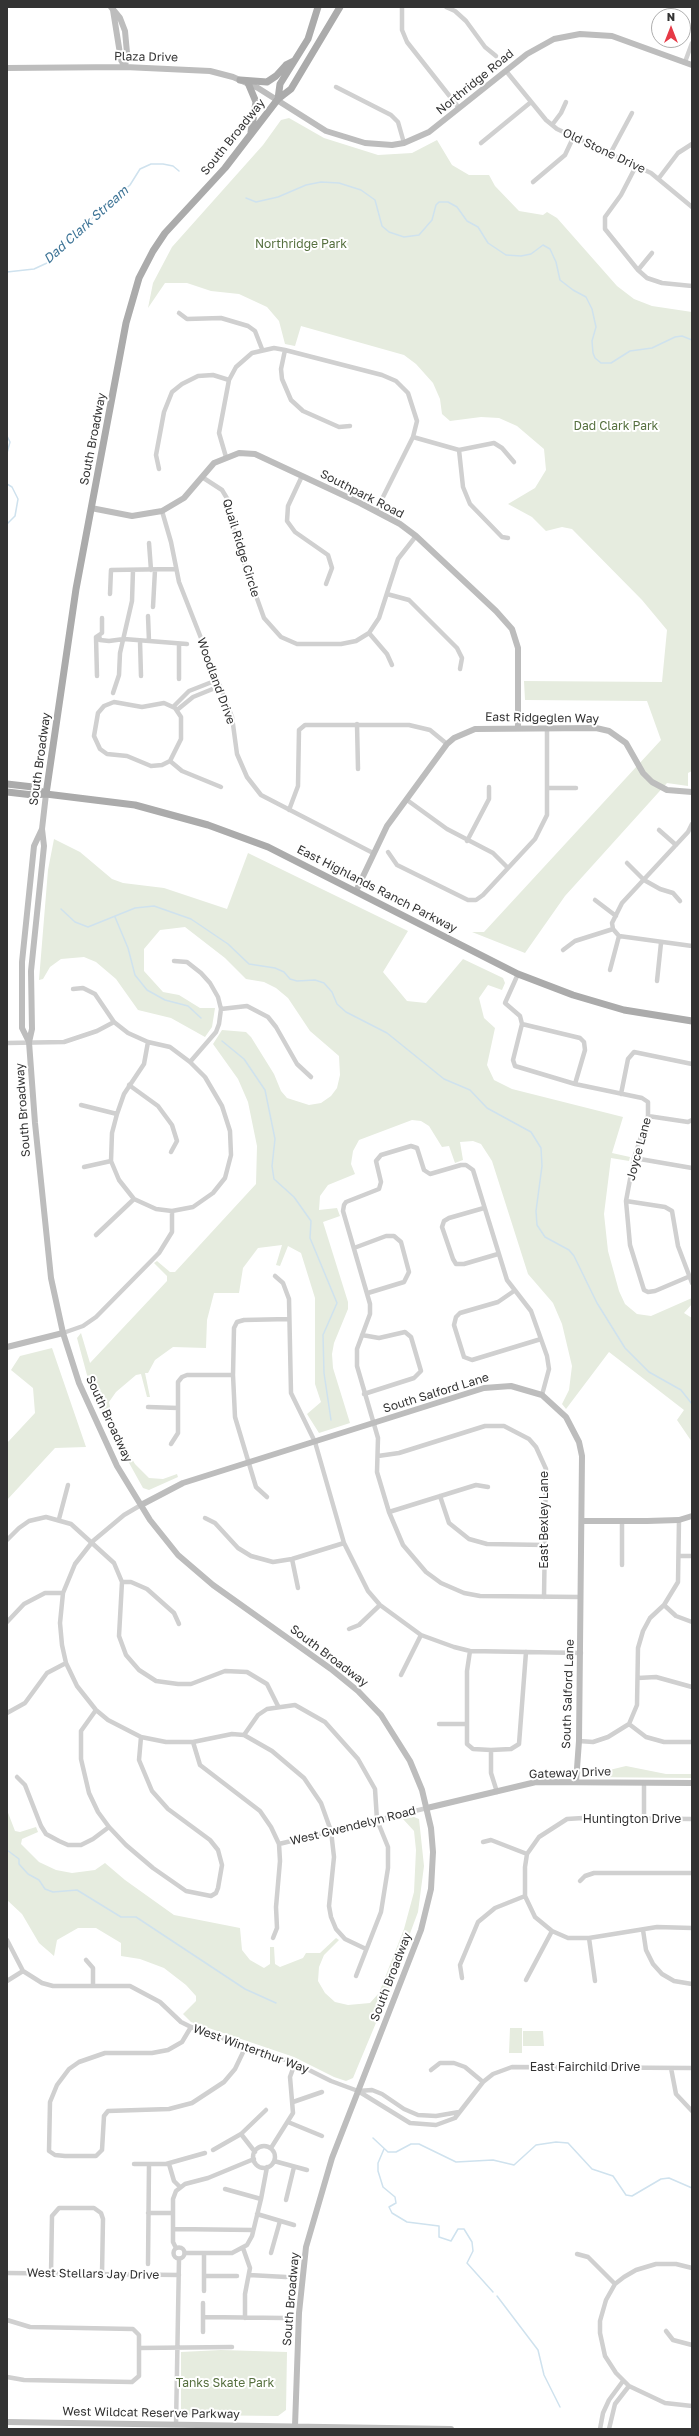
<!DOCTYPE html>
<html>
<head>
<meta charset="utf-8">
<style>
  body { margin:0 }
  #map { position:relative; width:699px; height:2436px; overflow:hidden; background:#fff; font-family:"Golos Text",sans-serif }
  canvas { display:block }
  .frame { position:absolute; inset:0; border:8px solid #333; pointer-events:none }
  .north { position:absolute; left:651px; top:8px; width:40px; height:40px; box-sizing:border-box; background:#fff; border:1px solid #adadad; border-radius:50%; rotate:0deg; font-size:11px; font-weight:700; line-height:16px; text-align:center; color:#333 }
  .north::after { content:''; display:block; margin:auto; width:14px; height:18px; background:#e63946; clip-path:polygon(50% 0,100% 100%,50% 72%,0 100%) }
</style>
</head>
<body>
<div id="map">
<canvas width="699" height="2436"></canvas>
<div class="frame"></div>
<div class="north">N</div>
</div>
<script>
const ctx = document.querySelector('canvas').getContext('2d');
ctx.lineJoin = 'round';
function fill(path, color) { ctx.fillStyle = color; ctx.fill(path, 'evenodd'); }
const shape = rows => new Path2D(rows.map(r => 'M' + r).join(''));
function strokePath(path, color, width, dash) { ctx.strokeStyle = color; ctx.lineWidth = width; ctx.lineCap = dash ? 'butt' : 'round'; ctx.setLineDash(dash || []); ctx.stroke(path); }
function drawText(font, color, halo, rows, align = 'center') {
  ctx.font = font + ' "Golos Text",sans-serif'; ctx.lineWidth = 4; ctx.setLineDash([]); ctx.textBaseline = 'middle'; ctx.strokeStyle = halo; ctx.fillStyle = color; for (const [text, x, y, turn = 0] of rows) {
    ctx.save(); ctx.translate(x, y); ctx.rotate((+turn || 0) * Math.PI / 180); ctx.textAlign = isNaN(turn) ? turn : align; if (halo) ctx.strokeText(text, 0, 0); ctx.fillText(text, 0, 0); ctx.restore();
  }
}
fill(shape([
  [289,118,324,138,378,155,412,153,437,140,452,165,469,175,489,175,495,186,519,211,543,215,547,212,557,218,617,286,634,299,652,306,692,312,692,771,688,773,688,786,667,783,565,896,525,953,472,932,484,932,661,740,647,701,525,700,524,681,662,682,667,630,642,600,572,529,562,527,546,531,532,517,508,504,535,488,546,470,544,449,517,426,499,418,481,417,450,421,442,414,440,399,433,383,416,364,404,355,301,326,295,346,285,344,279,321,267,307,239,294,211,291,187,283,165,283,148,308,153,283,172,247,263,145,281,120],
  [54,839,80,852,112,879,123,883,164,888,227,909,248,853,408,931,383,972,407,1001,426,1003,463,959,503,978,505,983,502,990,488,985,479,998,484,1018,495,1028,487,1065,494,1080,512,1089,623,1117,612,1153,630,1157,629,1161,611,1158,604,1214,608,1251,619,1291,625,1304,637,1314,651,1316,692,1298,692,1304,684,1313,692,1318,692,1442,677,1420,684,1410,609,1352,566,1409,562,1404,569,1390,572,1366,562,1324,553,1303,528,1274,492,1161,481,1144,473,1141,460,1142,463,1160,455,1163,449,1146,442,1147,429,1126,421,1121,412,1120,359,1140,353,1151,351,1164,355,1174,328,1185,320,1196,319,1210,337,1208,340,1216,323,1222,348,1302,348,1309,334,1343,332,1354,333,1368,350,1423,319,1433,307,1414,321,1402,315,1384,315,1298,301,1253,288,1246,280,1266,276,1265,282,1245,258,1248,243,1268,239,1293,214,1293,207,1320,206,1348,173,1347,155,1360,148,1373,145,1373,150,1397,147,1397,141,1374,136,1375,116,1392,109,1402,113,1423,124,1445,135,1464,149,1478,163,1479,177,1474,178,1477,149,1490,143,1488,108,1425,87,1375,77,1338,81,1333,90,1363,167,1281,167,1276,154,1263,157,1261,170,1272,175,1272,256,1184,257,1146,248,1102,238,1079,213,1044,222,1030,246,1032,251,1037,274,1074,281,1091,287,1098,309,1105,321,1103,331,1096,337,1088,340,1075,339,1056,310,1031,288,998,276,988,264,982,246,979,225,958,185,927,160,930,144,949,144,971,163,992,179,995,200,1008,215,1008,212,1027,205,1037,171,1018,138,1010,116,979,96,962,84,957,61,959,50,967,43,979,39,980,48,870],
  [52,1348,86,1447,55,1448,7,1500,7,1443,35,1413,33,1388,11,1370,20,1356],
  [626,1766,666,1774,692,1774,692,1778,584,1777,580,1773,582,1769,597,1773],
  [7,1810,15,1831,20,1832,36,1827,38,1832,22,1839,21,1844,39,1862,56,1870,72,1873,95,1870,105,1863,125,1880,174,1915,240,1928,242,1950,250,1960,264,1968,270,1964,270,1947,274,1947,275,1964,280,1967,303,1958,306,1953,320,1953,336,1938,339,1940,324,1955,319,1967,318,1981,325,1993,335,2002,348,2005,370,2003,379,1993,404,1929,414,1892,416,1850,414,1831,403,1819,414,1817,419,1819,424,1866,418,1912,383,2006,353,2078,346,2081,334,2077,294,2057,191,2022,183,2014,196,2001,196,1996,186,1985,164,1968,140,1959,121,1956,121,1943,96,1928,78,1928,57,1940,54,1956,39,1943,22,1914,7,1900],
  [510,2028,522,2028,522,2053,509,2053],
  [523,2031,543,2031,544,2046,523,2046],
  [221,2350,287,2352,286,2410,278,2416,185,2415,181,2409,181,2352]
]), '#e6ecdf');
strokePath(shape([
  [246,198,256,202,278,197,306,185,321,182,339,183,361,190,375,200,382,226,389,232,404,237,419,235,432,220,436,205,439,202,448,202,457,207,467,221,478,227,488,243,506,255,521,256,531,254,543,245,550,249,556,262,560,280,573,290,586,297,592,309,596,327,592,341,593,353,595,358,601,363,611,363,630,351,652,348,675,337,682,336,692,340],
  [7,272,34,269,47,263,72,236,130,185,140,169,151,164,163,164,173,166,179,171],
  [7,436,10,442,7,453],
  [7,484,12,487,18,499,15,516,7,524],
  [61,909,75,922,88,927,135,908,154,906,191,919,228,944,249,964,275,968,284,972,290,979,297,981,315,980,324,983,332,992,337,1004,346,1012,387,1033,444,1079,470,1090,487,1108,531,1132,541,1148,542,1166,536,1211,537,1225,545,1237,569,1250,574,1256,597,1303,625,1348,649,1372,681,1390,692,1404],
  [115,917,128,948,135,975,147,990,165,1000,188,1006,201,1018],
  [222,1041,244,1059,265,1090,275,1139,272,1166,274,1179,294,1197,311,1221,310,1238,337,1303,323,1335,324,1373,331,1420],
  [7,1850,19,1859,19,1864,28,1874,39,1880,45,1889,53,1892,77,1890,121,1917,136,1917,245,1989,276,2003],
  [373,2138,388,2152,396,2152,411,2144,419,2144,456,2162,493,2160,514,2165,536,2145,556,2142,568,2143,592,2169,613,2176,626,2195,632,2196,661,2179,669,2178,692,2188],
  [384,2149,378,2163,378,2171,383,2187,395,2197,396,2203,389,2207,392,2213,407,2222,439,2226,439,2237,451,2241,458,2229,464,2229,472,2242,473,2251,467,2263,493,2292],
  [497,2296,538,2350,544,2375,560,2407]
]), '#cfe2ee', 1.5);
strokePath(shape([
  [402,7,402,30,407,42,459,108],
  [446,7,455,11,466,21,485,47,496,56],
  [685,62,692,43],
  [506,71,546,120,557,129,651,173,692,207],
  [336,87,391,115,398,122,404,143],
  [552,125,561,113,566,102],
  [481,143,531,102],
  [610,154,632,113],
  [636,166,621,195,605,217,605,229,638,270,647,278,662,283,692,286],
  [659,178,678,153,692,144],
  [533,182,565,155,573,138],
  [638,270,652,253],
  [179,313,187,319,221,318,248,326,255,331,262,349],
  [285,350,281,369,282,379,291,400,303,411,339,427,350,426],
  [413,437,459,450,494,443,502,448,514,462],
  [459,450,463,487,470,504,502,537,508,538],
  [226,457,219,433,229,380,236,367,252,353,274,348,285,350,382,375,396,381,408,393,417,421,413,437,376,511],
  [159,469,156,455,164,412,172,392,182,384,198,376,213,375,229,380],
  [302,476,288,506,287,521,295,532,328,555,332,568,326,584],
  [202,477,222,490,228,500,236,540,264,618,281,637,297,644,341,644,356,641,369,633,379,618,398,559,416,536],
  [162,511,171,542,179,582,232,717,237,754,247,777,261,795,373,853],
  [149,543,151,570],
  [110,594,111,570,176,569],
  [387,594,409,600,457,648,462,658,460,669],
  [153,607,155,570],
  [148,616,149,641],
  [369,633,387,654,392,665],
  [99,635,100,640,109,641,124,639,187,644],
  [140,641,141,676],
  [179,645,179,679],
  [97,676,96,637,102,633,102,618],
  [113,693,119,675,120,653,132,601,133,570],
  [114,702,142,707,164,703,175,708,181,717,181,739,170,761,162,765,151,766,127,756,107,754,100,749,94,736,98,713,104,706,114,702],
  [173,707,189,691,217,680],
  [177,710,193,697,220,686],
  [357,724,358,769],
  [170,761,182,771,221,787],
  [547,788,576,788],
  [407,800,447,829,493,853,507,867],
  [289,810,298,786,299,730,305,725,409,725,430,730,447,744],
  [692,824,688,832,622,903,612,923,613,929,619,936,692,946],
  [659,830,676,845],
  [467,841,489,799,489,787],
  [388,852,397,865,468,900,476,900,483,895,535,839,547,815,547,729],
  [627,863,644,880,660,889,673,893,680,901],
  [595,900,616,916],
  [563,950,575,941,613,929],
  [174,961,187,962,201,973,210,983,218,997,221,1009,219,1024,216,1032,190,1062],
  [610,970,619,936],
  [518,974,505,1003,520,1016,522,1024,513,1060,515,1066,575,1084,642,1098,648,1102,648,1116,634,1158,626,1201,630,1245,644,1290,648,1292,655,1291,688,1277],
  [657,981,661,943],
  [73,989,83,988,95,994,114,1022,128,1033,148,1042,170,1047,190,1062,205,1077,222,1106,230,1131,231,1155,225,1178,213,1193,193,1207,172,1211,156,1209,134,1199,119,1180,111,1161,112,1133,117,1114,124,1094,144,1064,148,1042],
  [221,1009,247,1006,268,1017,276,1027,297,1064,311,1077],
  [522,1024,580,1038,584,1042,585,1050,575,1084],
  [7,1043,64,1042,97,1031,114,1022],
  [129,1085,158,1106,172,1125,177,1141,171,1152],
  [621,1094,628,1059,634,1052,692,1064],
  [81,1105,117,1114],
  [648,1116,688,1122,692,1120],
  [634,1158,692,1168],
  [84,1167,111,1161],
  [626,1201,665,1207,672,1211,678,1246,692,1283],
  [484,1208,449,1218,444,1221,442,1227,453,1259,456,1264,464,1264,498,1254],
  [96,1235,134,1199],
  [354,1248,386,1236,394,1236,401,1242,409,1272,404,1282,368,1293],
  [275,1276,283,1283,289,1299,291,1393,315,1442,344,1543,368,1591,380,1605,421,1635,454,1647,470,1651,581,1653],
  [514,1291,498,1302,460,1313,456,1317,454,1325,464,1357,472,1360,541,1339],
  [63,1333,83,1326,96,1317,159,1253,172,1232,172,1211],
  [362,1335,379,1338,405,1332,411,1337,421,1371,414,1378,364,1394],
  [542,1395,549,1369,547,1356,531,1311,507,1280,473,1170,466,1165,461,1165,430,1174,424,1170,417,1148,411,1146,381,1155,376,1161,381,1182,379,1189,346,1202,344,1205,343,1211,370,1304,370,1314,357,1349,357,1366,378,1438,377,1472,389,1512,403,1545,426,1572,441,1583,464,1593,480,1596,580,1597],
  [148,1407,178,1408],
  [171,1444,178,1433,178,1382,182,1377,187,1375,233,1375],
  [378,1456,399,1453,485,1426,504,1426,529,1439,536,1447,546,1469,544,1597],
  [440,1496,449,1523,469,1539,487,1544,545,1545],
  [267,1497,256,1487,235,1417,233,1375,234,1328,237,1322,244,1320,289,1319],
  [141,1505,124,1515,93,1541,75,1564,63,1593,60,1623,62,1645,66,1663,77,1686,96,1710,108,1720,141,1737,166,1742,193,1742,232,1734,244,1735,272,1751,304,1778,321,1803,331,1831,334,1857,329,1906,331,1917,336,1929,345,1939,366,1949],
  [389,1512,476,1485,488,1487],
  [205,1518,215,1523,238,1548,251,1556,273,1562,292,1559,344,1543],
  [59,1519,68,1485],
  [622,1521,622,1565],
  [7,1540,19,1528,29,1521,46,1517,71,1524,114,1563,122,1582,119,1636,126,1655,139,1670,156,1681,178,1684,191,1684,225,1671,247,1672,267,1684,278,1706],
  [680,1556,692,1556],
  [292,1559,298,1588],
  [122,1582,131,1582,147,1589,174,1613,179,1624],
  [664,1605,676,1616,692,1622],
  [7,1622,24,1604,45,1593,63,1593],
  [349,1629,359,1625,380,1605],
  [470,1651,467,1671,467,1744,473,1749,491,1750,511,1749,519,1744,526,1652],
  [401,1675,421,1635],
  [638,1678,656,1677,692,1687],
  [96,1710,81,1731,81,1759,89,1793,98,1812,109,1827,126,1845,153,1868,186,1891,211,1896,216,1893,218,1888,222,1865,218,1850,210,1840,168,1809,152,1791,139,1760,141,1737],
  [7,1713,25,1703,47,1673,66,1663],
  [439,1724,466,1724],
  [629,1724,646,1737,664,1742,692,1742],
  [244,1735,258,1715,267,1709,295,1705,325,1722,358,1759,375,1789,377,1820,388,1847,388,1868,381,1912,356,1976],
  [579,1741,593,1742,608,1737,629,1724,637,1705,638,1648,643,1631,650,1618,664,1605,678,1582,679,1520],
  [193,1742,200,1765,260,1811,271,1827,279,1844,280,1861,276,1907,277,1928,273,1938],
  [491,1750,491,1773,497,1792],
  [17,1777,25,1785,41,1826,46,1834,59,1841,68,1845,81,1845,93,1839,109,1827],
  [644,1783,644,1819],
  [692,1819,583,1818,567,1819,539,1837,527,1854,525,1867,525,1896,535,1917,552,1931,568,1938,589,1938,657,1927,692,1928],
  [483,1842,491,1840,527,1854],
  [279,1844,427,1808],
  [580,1881,585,1876,594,1873,692,1873],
  [643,1930,646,1950,653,1964,662,1974,674,1981,692,1984],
  [589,1938,595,1981],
  [7,1940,23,1971,42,1983,53,1986,130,1986,160,2002,181,2022,191,2027,295,2063,331,2081,358,2091,410,2123,436,2125,455,2118,483,2082,493,2074,512,2067,692,2068],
  [86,1960,93,1968,93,1986],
  [462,1978,460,1965,478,1922,495,1908,525,1896],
  [526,1980,552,1931],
  [7,1981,23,1971],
  [191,2027,182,2042,168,2050,152,2053,105,2053,79,2062,69,2069,57,2085,50,2102,49,2151,55,2155,65,2156,96,2156,102,2150,104,2116,108,2111,169,2109,192,2103,224,2082,235,2069,246,2046],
  [671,2068,676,2094,692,2111],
  [431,2070,440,2063,454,2063,465,2067,483,2082],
  [358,2091,372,2090,382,2094,404,2109,418,2115,436,2116,459,2112],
  [293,2102,322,2092],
  [288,2122,322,2136],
  [241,2134,255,2152],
  '253 2157a11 11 0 1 1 22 0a11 11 0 1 1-22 0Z',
  [271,2148,293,2113,290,2077,295,2063],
  [213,2150,241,2134,266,2110],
  [274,2161,307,2170],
  [134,2164,166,2164,205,2153],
  [169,2164,174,2181,180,2187],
  [225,2189,261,2199],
  [286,2200,294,2167],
  [148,2213,173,2213],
  [257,2214,294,2225],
  [173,2229,253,2230],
  '173.5 2253a5.5 5.5 0 1 1 11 0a5.5 5.5 0 1 1-11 0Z',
  [176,2248,173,2242,173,2199,176,2191,185,2184,208,2178,254,2159],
  [243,2248,250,2268,245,2294,245,2318],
  [185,2253,232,2253,247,2245,252,2236,261,2199,267,2167],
  [271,2253,280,2221],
  [577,2254,588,2257,615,2284],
  [148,2264,149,2164],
  [692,2268,676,2264,656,2264,636,2270,624,2277,615,2284,606,2300,600,2321,600,2333,605,2356,616,2373,629,2386,665,2403,692,2406],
  [7,2273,179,2275],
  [51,2274,52,2216,59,2208,94,2208,101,2213,103,2219,102,2274],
  [249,2275,286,2277],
  [204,2276,237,2276],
  [204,2291,204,2253],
  [203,2317,284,2318],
  [7,2320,30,2327,133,2329,139,2335,139,2376,132,2382,24,2380,7,2377],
  [666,2331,673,2340,692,2345],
  [203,2332,203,2303],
  [139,2348,232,2347],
  [176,2425,179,2259],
  [600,2429,603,2413,609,2400,623,2381],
  [609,2429,615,2404,629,2386]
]), '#d0d0d0', 4.5);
strokePath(shape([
  [111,7,120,18,125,31,127,53,125,67],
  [113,10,121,60,125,67],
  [7,68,125,67,210,71,233,77,258,88,326,131,365,143,392,145,404,143,429,132,527,54,554,39,580,34,612,36,692,65],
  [91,508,132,516,162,511,184,498,214,463,239,453,255,454,360,503,400,524,416,536,496,611,512,629,518,648,518,728],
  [46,794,42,829,44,846,31,971,32,1029,29,1042,35,1123,51,1278,63,1333,79,1383,117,1466,150,1520,178,1555,213,1585,331,1669,358,1691,381,1715,410,1761,422,1790,431,1828,433,1852,431,1889,421,1930,332,2158,306,2247,299,2313,295,2426],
  [356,891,387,826,447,744,454,738,475,729,596,728,609,731,626,743,643,773,652,782,667,790,692,792],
  [29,1042,22,1028,22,962,34,846,42,829],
  [7,1347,63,1333],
  [141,1505,183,1483,484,1388,511,1386,542,1395,566,1417,579,1442,582,1456,579,1741,576,1782],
  [582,1521,647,1521,679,1520,692,1516],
  [427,1808,536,1782,692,1783],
  [7,2422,451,2429]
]), '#bdbdbd', 6);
strokePath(shape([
  [240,80,267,82,276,76,286,65,294,61],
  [248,83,256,102,251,132],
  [278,99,280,84,308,39,318,7],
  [7,784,33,787,46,794],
  [7,792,33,795,46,794,135,805,208,825,268,847,518,974,573,995,624,1010,692,1021],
  [46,794,76,589,126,323,139,278,153,251,165,233,225,168,278,99,291,89,340,7]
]), '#ababab', 7);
drawText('12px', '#333', '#fff', [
  ["Plaza Drive",146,57,1],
  ["Northridge Road",475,82,-39],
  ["South Broadway",233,137,-51],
  ["Old Stone Drive",604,151,25],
  ["South Broadway",93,439,-79],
  ["Southpark Road",362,494,27],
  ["Quail Ridge Circle",241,548,73],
  ["Woodland Drive",216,681,70],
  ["East Ridgeglen Way",542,718,1],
  ["South Broadway",40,759,-82],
  ["East Highlands Ranch Parkway",377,889,27],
  ["South Broadway",23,1110,-94],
  ["Joyce Lane",639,1149,-75],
  ["South Salford Lane",436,1393,-17],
  ["South Broadway",109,1419,65],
  ["East Bexley Lane",544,1520,-90],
  ["South Broadway",329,1656,37],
  ["South Salford Lane",568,1694,-88],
  ["Gateway Drive",570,1773,-2],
  ["Huntington Drive",632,1819],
  ["West Gwendelyn Road",353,1826,-14],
  ["South Broadway",391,1977,-69],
  ["West Winterthur Way",251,2049,20],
  ["East Fairchild Drive",585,2067],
  ["West Stellars Jay Drive",93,2274,1],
  ["South Broadway",291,2299,-85],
  ["West Wildcat Reserve Parkway",151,2413,1]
]);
drawText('12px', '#56703f', '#fff', [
  ["Northridge Park",301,244],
  ["Dad Clark Park",616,426],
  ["Tanks Skate Park",225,2383]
]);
drawText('italic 13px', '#3f7597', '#fff', [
  ["Dad Clark Stream",86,225,-42]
]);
</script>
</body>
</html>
